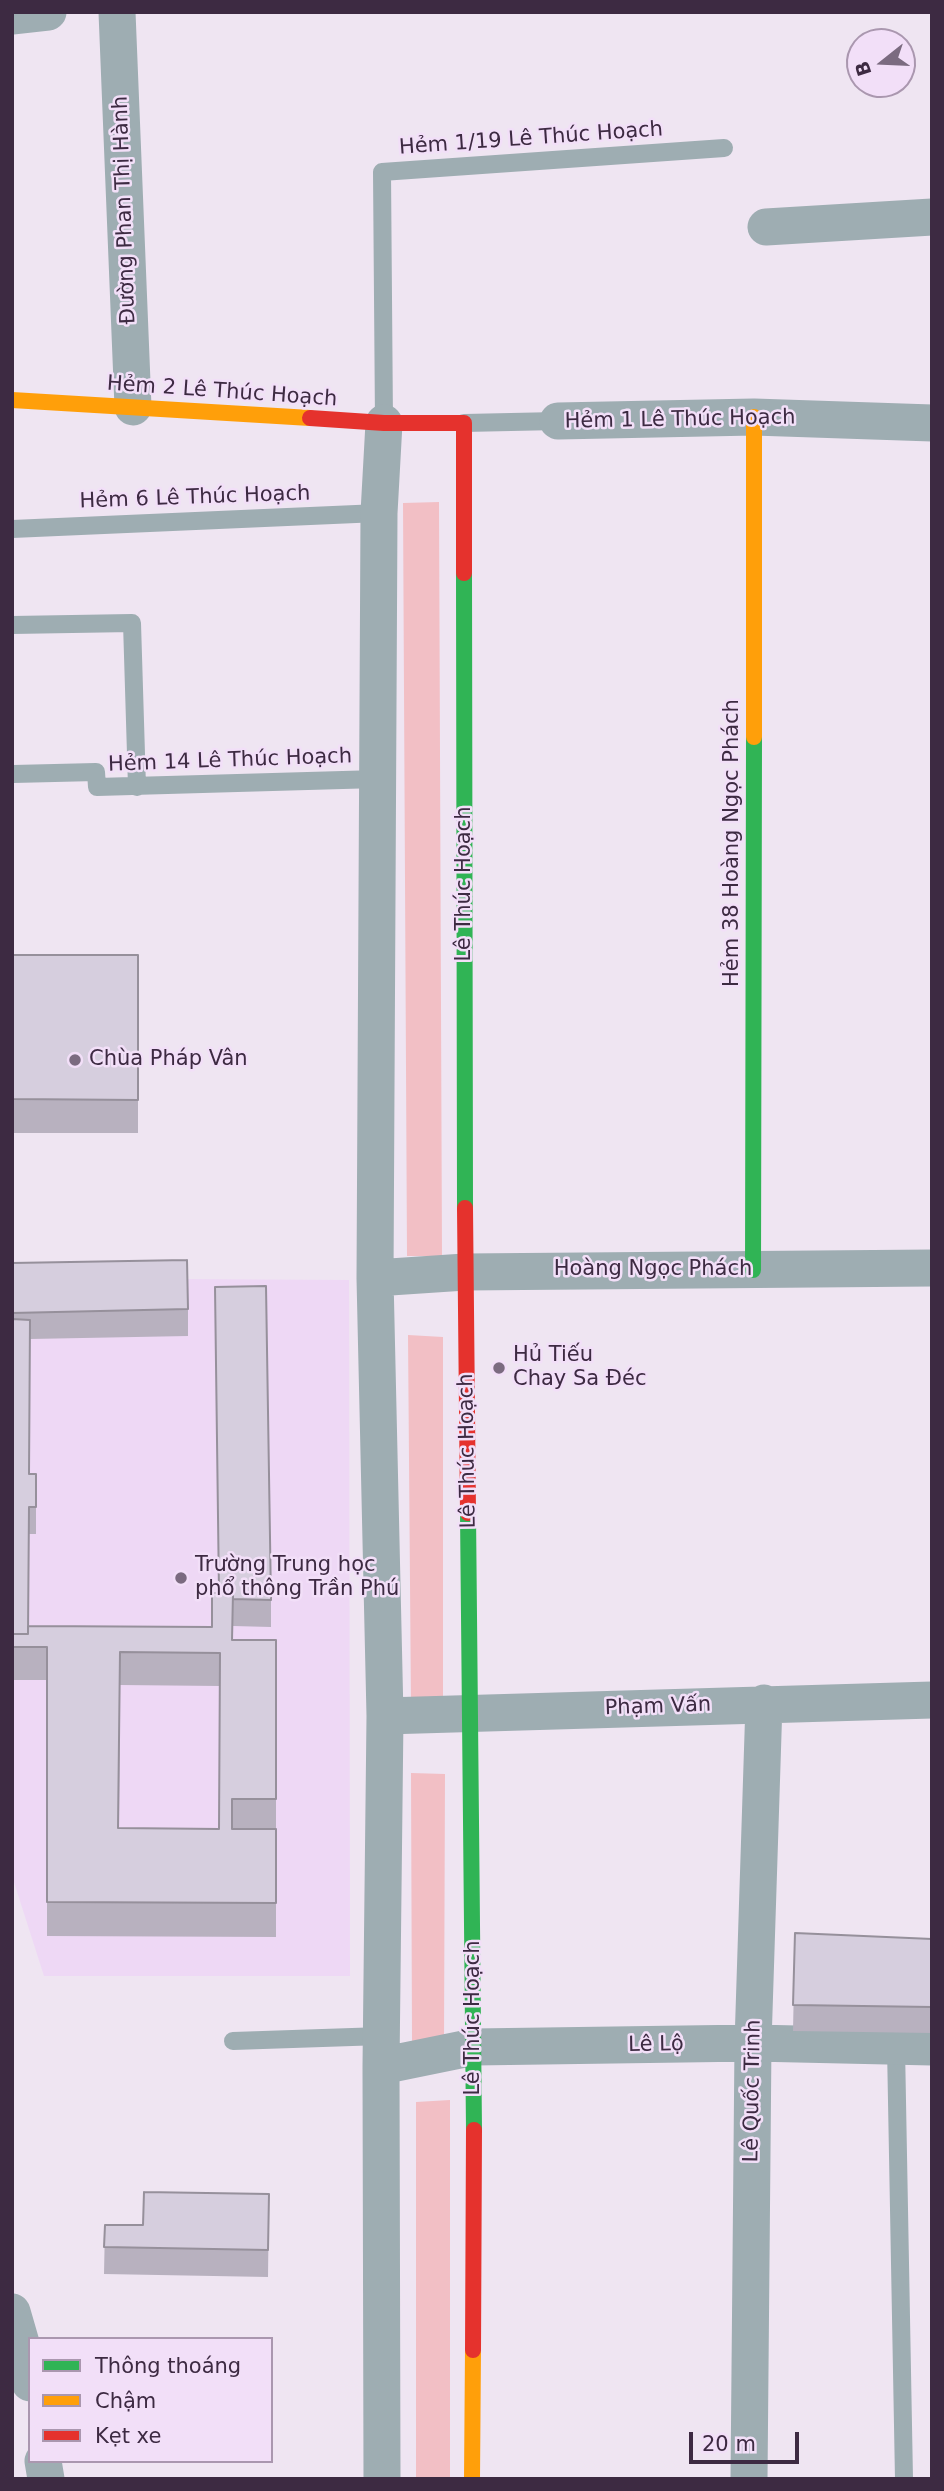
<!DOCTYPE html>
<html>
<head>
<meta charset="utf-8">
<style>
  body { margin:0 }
  #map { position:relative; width:944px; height:2491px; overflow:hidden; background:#efe5f2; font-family:"DejaVu Sans",sans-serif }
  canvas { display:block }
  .frame { position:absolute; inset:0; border:14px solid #3d2a42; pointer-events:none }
  .legend { position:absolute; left:28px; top:2337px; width:245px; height:126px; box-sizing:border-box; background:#f2dff8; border:2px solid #aa97af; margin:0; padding:9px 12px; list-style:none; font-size:21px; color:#3d2a42 }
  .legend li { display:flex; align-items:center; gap:14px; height:35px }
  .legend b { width:35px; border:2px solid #aa97af }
  .north { position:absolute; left:846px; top:28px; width:70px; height:70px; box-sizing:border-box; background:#f2dff8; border:2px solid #aa97af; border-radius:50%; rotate:252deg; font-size:19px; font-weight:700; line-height:28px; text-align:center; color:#3d2a42 }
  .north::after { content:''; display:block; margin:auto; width:24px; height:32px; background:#7b6b80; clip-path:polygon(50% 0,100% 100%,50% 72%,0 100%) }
  .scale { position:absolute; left:689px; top:2432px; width:110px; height:32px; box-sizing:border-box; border:4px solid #3d2a42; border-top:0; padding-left:9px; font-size:21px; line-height:24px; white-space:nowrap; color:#3d2a42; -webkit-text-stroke:5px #f2dff8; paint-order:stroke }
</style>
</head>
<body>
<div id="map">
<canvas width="944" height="2491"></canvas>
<div class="frame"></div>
<ul class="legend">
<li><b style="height:9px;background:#30b455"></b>Thông thoáng</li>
<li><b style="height:9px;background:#ff9f0a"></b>Chậm</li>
<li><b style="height:9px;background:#e5322d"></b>Kẹt xe</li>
</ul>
<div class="north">B</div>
<div class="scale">20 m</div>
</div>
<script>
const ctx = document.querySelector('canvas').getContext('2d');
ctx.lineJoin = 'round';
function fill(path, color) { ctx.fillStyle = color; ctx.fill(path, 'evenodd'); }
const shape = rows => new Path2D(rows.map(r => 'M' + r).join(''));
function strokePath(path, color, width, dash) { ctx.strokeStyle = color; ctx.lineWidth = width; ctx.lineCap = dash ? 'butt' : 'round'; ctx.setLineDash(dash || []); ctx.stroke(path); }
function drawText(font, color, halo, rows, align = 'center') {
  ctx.font = font + ' "DejaVu Sans",sans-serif'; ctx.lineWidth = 5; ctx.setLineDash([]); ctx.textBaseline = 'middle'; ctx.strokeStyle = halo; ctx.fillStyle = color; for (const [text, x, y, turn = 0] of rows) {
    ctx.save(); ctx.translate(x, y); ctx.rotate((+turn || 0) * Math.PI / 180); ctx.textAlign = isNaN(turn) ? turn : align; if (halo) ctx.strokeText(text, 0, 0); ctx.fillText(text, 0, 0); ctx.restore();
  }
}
fill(shape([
  [12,1278,349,1280,350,1976,44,1976,12,1876]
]), '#eed8f5');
fill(shape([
  [439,502,442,1256,407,1256,403,503],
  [408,1335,443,1337,443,1707,411,1707],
  [411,1773,445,1774,444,2041,412,2041],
  [450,2100,450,2479,416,2479,416,2102]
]), '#f2bfc5');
strokePath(shape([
  [384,423,382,172,724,148],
  [464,423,558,421],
  [12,529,379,513],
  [12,625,132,623,137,787],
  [13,774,96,772,97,787,378,779],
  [233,2041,382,2036],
  [896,2047,904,2479]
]), '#9eadb2', 18);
strokePath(shape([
  [117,12,133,407],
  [12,16,48,12],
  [766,227,932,217],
  [558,421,754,417,932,423],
  [375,1278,465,1272,932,1268],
  [385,1716,932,1700],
  [381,2066,474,2047,753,2043,932,2047],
  [12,2312,25,2357,30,2383],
  [43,2461,46,2479],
  [382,2479,381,2066,385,1716,375,1278,379,513,384,423],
  [749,2479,753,2043,764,1703]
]), '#9eadb2', 37);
strokePath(shape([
  [464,573,465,1208],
  [753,1270,754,737],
  [468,1513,474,2130]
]), '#30b455', 16);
strokePath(shape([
  [12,400,310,418],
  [754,737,754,417],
  [472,2479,473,2350]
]), '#ff9f0a', 16);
strokePath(shape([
  [310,418,384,423,464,423,464,573],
  [465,1208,468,1513],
  [473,2350,474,2130]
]), '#e5322d', 16);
fill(shape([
  [12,955,138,955,138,1133,12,1133],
  [12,1263,188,1309,188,1336,30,1339,29,1474,36,1474,36,1534,29,1534,28,1626,212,1627,212,1593,271,1600,271,1627,233,1626,233,1640,276,1640,276,1937,47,1936,47,1680,12,1680],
  [120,1685,220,1686,219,1829,119,1828],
  [795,1933,932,1939,932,2033,793,2031],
  [269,2194,268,2277,104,2274,105,2225,143,2225]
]), '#b8b1bf');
const building = shape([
  [12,955,138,955,138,1100,12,1099,12,955],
  [187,1260,188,1309,12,1313,12,1263,187,1260],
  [266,1286,271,1600,233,1599,233,1593,219,1593,215,1287,266,1286],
  [12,1319,30,1320,29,1474,36,1474,36,1507,29,1507,28,1634,12,1634,12,1319],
  [212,1593,233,1593,232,1640,276,1640,276,1799,232,1799,232,1829,276,1829,276,1903,47,1902,47,1647,12,1647,12,1634,28,1634,28,1626,212,1627,212,1593],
  [120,1652,220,1653,219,1829,118,1828,120,1652],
  [795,1933,932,1939,932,2007,793,2005,795,1933],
  [144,2192,269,2194,268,2250,104,2247,105,2225,143,2225,144,2192]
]);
fill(building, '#d6cede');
strokePath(building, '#96909b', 2);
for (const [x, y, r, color] of [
  [75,1060,7,"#7b6b80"],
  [499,1368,7,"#7b6b80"],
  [181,1578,7,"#7b6b80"]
]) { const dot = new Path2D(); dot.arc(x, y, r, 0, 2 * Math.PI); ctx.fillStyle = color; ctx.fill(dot); strokePath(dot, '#f2dff8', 2.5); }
drawText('21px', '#3d2a42', '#f2dff8', [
  ["Hẻm 1/19 Lê Thúc Hoạch",531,139,-4],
  ["Đường Phan Thị Hành",125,210,-92],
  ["Hẻm 2 Lê Thúc Hoạch",222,392,4],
  ["Hẻm 1 Lê Thúc Hoạch",680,420,-1],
  ["Hẻm 6 Lê Thúc Hoạch",195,498,-2],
  ["Hẻm 14 Lê Thúc Hoạch",230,761,-2],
  ["Hẻm 38 Hoàng Ngọc Phách",733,843,-90],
  ["Lê Thúc Hoạch",465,884,-90],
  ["Hoàng Ngọc Phách",653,1270],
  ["Lê Thúc Hoạch",468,1451,-91],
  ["Phạm Vấn",658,1707,-2],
  ["Lê Thúc Hoạch",474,2018,-90],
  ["Lê Lộ",656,2045,-1],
  ["Lê Quốc Trinh",753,2091,-89]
]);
drawText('21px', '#3d2a42', '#f2dff8', [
  ["Chùa Pháp Vân",89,1060],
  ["Hủ Tiếu",513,1356],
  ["Chay Sa Đéc",513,1380],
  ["Trường Trung học",195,1566],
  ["phổ thông Trần Phú",195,1590]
], 'left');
</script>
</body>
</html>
